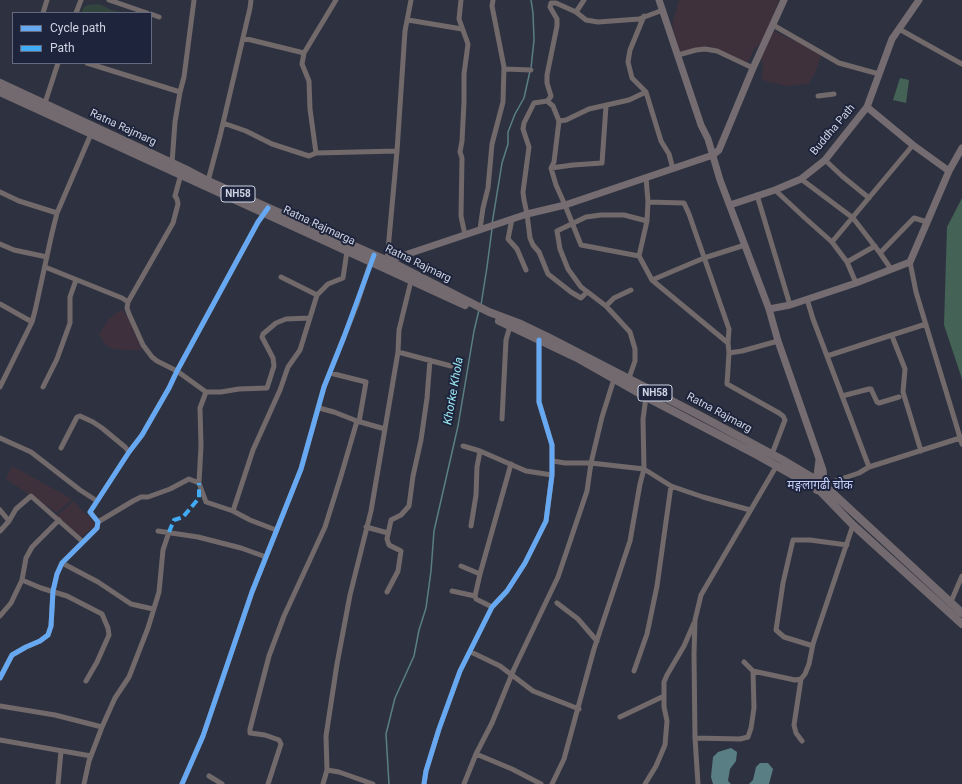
<!DOCTYPE html>
<html>
<head>
<meta charset="utf-8">
<style>
  body { margin:0 }
  #map { position:relative; width:962px; height:784px; overflow:hidden; background:#2e3240; font-family:Roboto,sans-serif }
  canvas { display:block }
  .legend { position:absolute; left:12px; top:12px; width:140px; height:52px; box-sizing:border-box; background:#1e243c; border:1px solid #656a7f; margin:0; padding:5px 7px; list-style:none; font-size:12px; color:#cfd4e4 }
  .legend li { display:flex; align-items:center; gap:8px; height:20px }
  .legend b { width:20px; border:1px solid #656a7f }
</style>
</head>
<body>
<div id="map">
<canvas width="962" height="784"></canvas>
<ul class="legend">
<li><b style="height:5px;background:#66a8f1"></b>Cycle path</li>
<li><b style="height:5px;background:#42abf6"></b>Path</li>
</ul>
</div>
<script>
const ctx = document.querySelector('canvas').getContext('2d');
ctx.lineJoin = 'round';
function fill(path, color) { ctx.fillStyle = color; ctx.fill(path, 'evenodd'); }
const shape = rows => new Path2D(rows.map(r => 'M' + r).join(''));
function strokePath(path, color, width, dash) { ctx.strokeStyle = color; ctx.lineWidth = width; ctx.lineCap = dash ? 'butt' : 'round'; ctx.setLineDash(dash || []); ctx.stroke(path); }
function drawText(font, color, halo, rows, align = 'center') {
  ctx.font = font + ' Roboto,"Noto Sans Devanagari",sans-serif'; ctx.lineWidth = 4; ctx.setLineDash([]); ctx.textBaseline = 'middle'; ctx.strokeStyle = halo; ctx.fillStyle = color; for (const [text, x, y, turn = 0] of rows) {
    ctx.save(); ctx.translate(x, y); ctx.rotate((+turn || 0) * Math.PI / 180); ctx.textAlign = isNaN(turn) ? turn : align; if (halo) ctx.strokeText(text, 0, 0); ctx.fillText(text, 0, 0); ctx.restore();
  }
}
fill(shape([
  [120,310,124,312,130,322,142,350,127,350,113,349,107,346,99,334,109,319]
]), '#3e313d');
fill(shape([
  [679,0,779,0,763,41,754,49,747,64,707,46,679,53,672,33,673,21],
  [774,31,818,52,821,56,815,73,808,84,786,86,762,80,763,69,761,58],
  [12,466,72,499,57,513,6,479],
  [73,501,96,525,80,538,57,516]
]), '#3f313c');
fill(shape([
  [99,4,112,10,123,13,81,13,84,7,87,5]
]), '#31443d');
fill(shape([
  [900,78,909,80,906,103,893,100],
  [962,198,962,379,944,325,947,227]
]), '#446256');
fill(shape([
  [731,748,737,752,736,761,730,769,728,781,731,784,713,784,711,777,713,757,718,752],
  [760,763,768,763,773,769,769,784,749,784,753,780,756,767]
]), '#597f85');
strokePath(shape([
  [531,0,533,13,534,40,531,68],
  [492,224,502,163,508,144,508,132,515,114,524,98,530,71],
  [481,305,487,267,492,229],
  [389,784,386,734,395,698,414,656,419,630,426,608,431,571,434,531,458,426,474,331,479,310]
]), '#597f85', 1.5);
strokePath(shape([
  [109,0,147,13],
  [336,0,304,53,302,64,309,81,310,109,316,153,397,151],
  [461,0,459,19,468,44,464,74,464,102,462,141,460,152,462,158,461,216,465,235],
  [576,12,584,0],
  [43,13,47,0],
  [76,13,81,0],
  [151,14,159,17],
  [644,16,630,50,628,62,632,78,646,92,661,141,669,154,673,169],
  [408,20,462,29],
  [773,25,839,63,879,74],
  [899,29,962,64],
  [243,38,304,53],
  [678,55,696,50,705,49,717,51,753,68],
  [87,63,180,92],
  [504,69,531,70],
  [818,96,834,94],
  [547,101,553,106,559,121,554,162,551,168,556,185,565,205,581,245,639,256],
  [44,106,58,63],
  [559,121,566,120,589,109,629,100,646,92],
  [223,123,246,131,272,144,309,156,316,153],
  [825,160,842,176,869,198],
  [172,163,175,122,180,92,184,77,194,0],
  [551,168,573,165,602,163,606,106],
  [646,177,648,202,684,203,689,214,729,329,728,343,729,353,727,384,779,413,783,416,785,420,772,454],
  [801,179,853,218,880,253,889,266,889,270],
  [208,181,220,136,250,8,251,0],
  [775,190,805,218,832,242,847,262,856,283],
  [0,192,19,201,57,213],
  [757,195,790,305],
  [648,202,647,221,639,256,652,280,728,343],
  [512,219,508,239,517,249,526,270],
  [480,229,483,208,488,188,492,144,503,102,504,67,492,6,493,0],
  [832,242,913,145],
  [0,244,14,250,47,257],
  [880,253,914,218,927,222],
  [387,261,397,151,405,31,411,0],
  [847,262,875,246],
  [910,262,916,292,962,444],
  [45,267,122,298,128,302,127,308,129,314,143,345,152,357,157,361,177,371,206,392,200,408,201,446,199,483],
  [281,277,317,295],
  [652,280,704,258,745,245],
  [587,292,581,298,571,292,548,274,539,252,533,245,530,238,527,214,524,200,523,192,529,147,523,129,524,123,534,103,547,101,549,99,551,96,547,83,547,75,557,26,557,19,550,7,551,3,556,3,576,12,586,20,598,22,639,19,663,10],
  [807,299,813,319,869,467],
  [128,302,173,223,178,204,177,199,175,196,181,174],
  [0,304,32,322,35,311,52,233,57,213,91,134],
  [606,306,614,298,631,290],
  [892,336,905,369,903,392,921,451],
  [398,352,451,366],
  [729,353,742,351,778,341],
  [827,356,926,324],
  [330,373,366,382,359,422],
  [629,378,635,361,635,349,630,332,606,306,581,287,568,269,560,249,557,231,586,217,601,215,624,215,647,221],
  [0,387,32,322],
  [43,387,57,359,70,323,70,297,76,280],
  [206,392,221,392,239,389,267,388,274,366,273,358,262,337,263,334,276,323,286,319,310,318],
  [842,396,869,389,871,389,877,402,879,403,899,397],
  [319,408,334,412,357,421,385,429],
  [502,419,506,340,510,326],
  [0,438,31,452,80,490,97,501],
  [463,446,480,451,526,471,552,475],
  [61,448,77,417,80,416,93,422,102,428,125,447,129,452],
  [553,461,565,463,591,463,644,469,671,486,703,497,750,510],
  [826,484,859,473,869,467,888,461,960,438],
  [0,510,9,521],
  [233,511,253,450,280,390,288,367,300,350,317,295,328,284,343,278,347,251],
  [98,522,133,501,141,497,148,497,170,489,189,479,199,483,206,502,233,511,250,520,276,530],
  [471,526,476,495,477,467,480,451],
  [366,527,388,533],
  [0,531,9,521,16,509,31,496,83,542],
  [158,531,198,537,241,548,266,557],
  [62,563,98,582,131,604,153,609],
  [461,566,480,574],
  [22,580,26,558,32,547,59,520],
  [452,591,475,596],
  [387,592,398,571,401,551,389,545,387,539,391,520,401,515,409,506,413,476,421,440,427,398,430,360],
  [557,603,578,619,597,641],
  [950,604,962,576],
  [492,607,476,599,475,596,480,574,511,464],
  [0,616,11,603,22,580,41,588,67,596,102,614,108,628,109,635,97,662,86,681],
  [813,644,810,645,784,637,776,630,783,583,793,540,810,540,847,545],
  [471,652,500,666,533,691,579,709],
  [744,662,753,671,795,680,801,679],
  [634,671,647,634,657,586,671,486],
  [0,678,12,655,26,647,40,641,48,635,51,626,53,591,57,574,62,563,97,528,98,522,90,512,129,452,142,435,169,388,177,371,258,222,266,211],
  [0,706,55,715,102,727],
  [620,717,664,696],
  [695,738,740,739,748,737,751,728,754,708,753,671],
  [0,740,91,756],
  [802,741,796,733,794,725,801,679,805,674,809,664,813,644,853,525],
  [476,754,512,769,541,784],
  [327,770,339,772,373,784],
  [209,776,222,784],
  [58,784,61,751],
  [84,784,89,761,102,727,115,698,129,677,148,628,159,592,163,550,169,532],
  [182,784,203,736,252,592,301,469,324,387,357,304,371,261],
  [268,784,281,744,279,740,265,735,250,733,250,729,269,656,284,616,325,527,341,476,357,421],
  [323,784,327,770,326,736,337,664,350,595,371,511,398,352,399,330,411,281],
  [424,784,426,771,439,729,460,671,492,607,507,591,525,563,546,521,552,475,552,445,539,402,539,340],
  [464,784,476,754,492,723,514,669,558,577,587,491,591,463,602,417,614,379],
  [552,784,564,759,594,649,630,541,640,484,644,469,643,419,646,397],
  [645,784,656,766,665,745,667,721,664,707,664,682,667,675,684,646,694,623],
  [698,784,695,738,694,654,695,620,701,595,777,465]
]), '#72696b', 5);
strokePath(shape([
  [659,0,701,125,708,139,720,180,769,309,778,341,823,470,824,481],
  [867,107,913,145,949,171],
  [730,205,775,190,801,179,825,160,867,107,892,39,919,0],
  [387,261,527,214,565,205,713,155,719,150,753,68,784,0],
  [769,309,790,305,856,283,910,262,949,171,962,148],
  [819,480,817,475,819,460]
]), '#746c70', 7);
strokePath(shape([
  [0,83,189,171,208,181,399,266,489,312,521,324,548,337,701,416,781,459,818,481,822,480,824,481,826,487,820,491],
  [0,92,465,305],
  [499,321,579,359,646,397,757,455,816,488],
  [826,487,962,613],
  [817,490,820,491,853,525,962,624]
]), '#726a6f', 8);
strokePath(shape([
  [169,532,174,520,183,517,199,498,199,483]
]), '#42abf6', 4, [8, 4]);
strokePath(shape([
  [0,678,12,655,26,647,40,641,48,635,51,626,53,591,57,574,62,563,97,528,98,522,90,512,129,452,142,435,169,388,177,371,258,222,268,208],
  [182,784,203,736,252,592,301,469,324,387,344,337,374,255],
  [424,784,426,771,439,729,460,671,492,607,507,591,525,563,546,521,552,475,552,445,539,402,539,340]
]), '#66a8f1', 5);
for (const [x, y, w] of [
  [238,194,34],
  [655,393,34]
]) { const box = new Path2D(); box.roundRect(x - w / 2, y - 8, w, 16, 3); ctx.fillStyle = '#1e243c'; ctx.fill(box); strokePath(box, '#cfd4e4', 1); }
drawText('bold 10px', '#cfd4e4', null, [
  ["NH58",238,194],
  ["NH58",655,393]
]);
drawText('11px', '#cfd4e4', '#1e243c', [
  ["Ratna Rajmarg",123,128,25],
  ["Buddha Path",833,130,-50],
  ["Ratna Rajmarga",319,226,25],
  ["Ratna Rajmarg",418,264,26],
  ["Ratna Rajmarg",719,413,28]
]);
drawText('italic 12px', '#9ae7f0', '#1e243c', [
  ["Khorke Khola",454,391,-80]
]);
drawText('12px', '#c2cef8', '#1e243c', [
  ["मङ्गलागढी चोक",820,486]
]);
</script>
</body>
</html>
